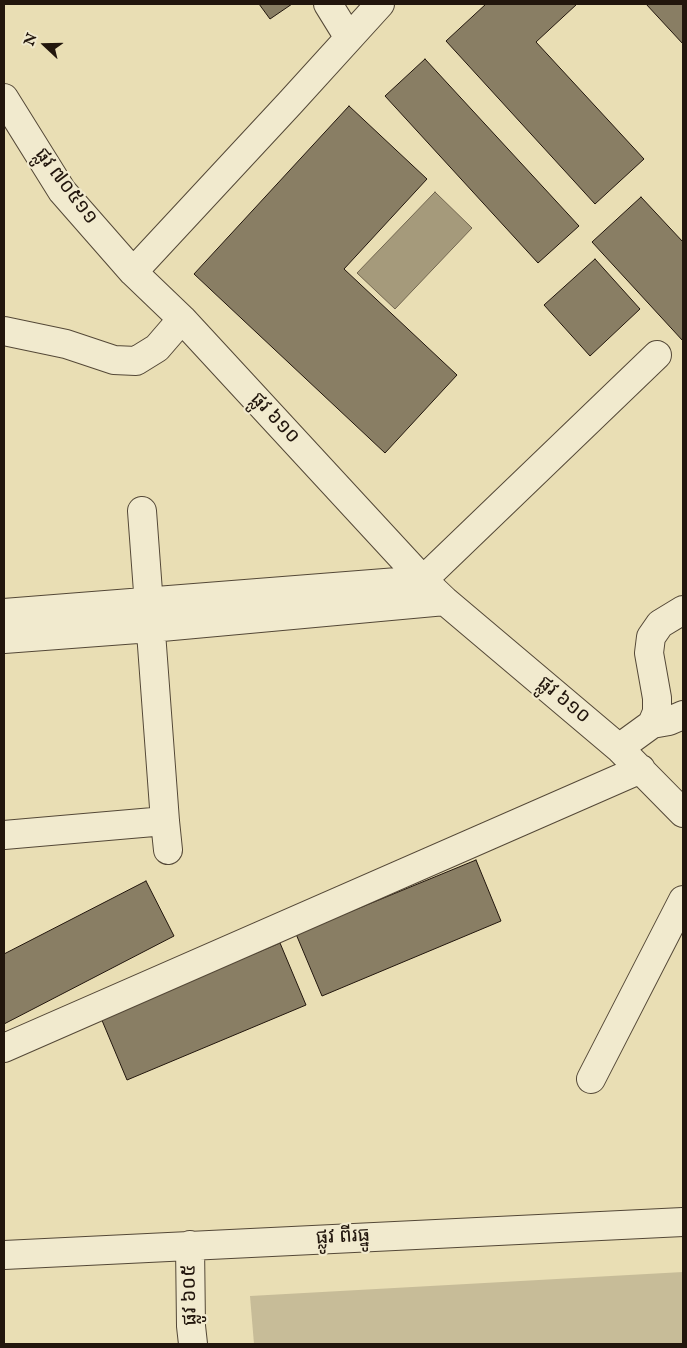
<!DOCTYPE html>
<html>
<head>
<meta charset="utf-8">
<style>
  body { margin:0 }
  #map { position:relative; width:687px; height:1348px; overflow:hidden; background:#e9deb4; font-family:"IM FELL English",serif }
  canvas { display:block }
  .frame { position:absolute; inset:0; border:5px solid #22160d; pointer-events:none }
  .north { position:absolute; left:20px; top:20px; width:50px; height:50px; -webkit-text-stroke:4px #f1eace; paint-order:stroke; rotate:291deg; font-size:14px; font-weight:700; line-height:20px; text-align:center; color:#22160d }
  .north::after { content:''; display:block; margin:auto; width:18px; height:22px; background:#22160d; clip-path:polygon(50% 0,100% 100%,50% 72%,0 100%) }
</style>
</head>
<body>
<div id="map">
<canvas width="687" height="1348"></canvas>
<div class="frame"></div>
<div class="north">N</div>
</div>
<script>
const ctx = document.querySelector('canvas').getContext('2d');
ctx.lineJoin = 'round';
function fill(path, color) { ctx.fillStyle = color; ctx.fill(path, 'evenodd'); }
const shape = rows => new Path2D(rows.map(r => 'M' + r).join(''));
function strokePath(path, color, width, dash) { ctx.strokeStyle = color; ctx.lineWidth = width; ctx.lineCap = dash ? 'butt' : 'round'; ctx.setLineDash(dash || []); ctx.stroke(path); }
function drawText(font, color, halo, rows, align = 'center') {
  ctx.font = font + ' "IM FELL English","Noto Sans Khmer",serif'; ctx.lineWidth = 4.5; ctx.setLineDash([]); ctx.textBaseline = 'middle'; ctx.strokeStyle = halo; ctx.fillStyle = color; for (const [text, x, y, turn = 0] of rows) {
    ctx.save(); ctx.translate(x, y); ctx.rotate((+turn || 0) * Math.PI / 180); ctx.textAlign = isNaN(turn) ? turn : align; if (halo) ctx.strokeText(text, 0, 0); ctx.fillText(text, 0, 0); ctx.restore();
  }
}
fill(shape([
  [683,1272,683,1344,254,1344,250,1296]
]), '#c7bc98');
const water = shape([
  [435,192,472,228,395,309,357,273,435,192]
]);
fill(water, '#a59a7b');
strokePath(water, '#71654f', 1);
const building = shape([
  [259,4,292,4,270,19,259,4],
  [486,4,577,4,536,42,644,159,595,204,446,41,486,4],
  [646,4,683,4,683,44,646,4],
  [425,59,579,226,538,263,385,96,425,59],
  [349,106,427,179,344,269,457,375,385,453,194,274,349,106],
  [641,197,683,242,683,341,592,242,641,197],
  [595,259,640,309,590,356,544,305,595,259],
  [476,860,501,921,322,996,296,934,476,860],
  [146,881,174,936,4,1024,4,954,146,881],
  [280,943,306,1005,127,1080,101,1018,280,943]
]);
fill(building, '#897e64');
strokePath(building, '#22160d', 1);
const minor = shape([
  [328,4,349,38],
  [4,98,62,191,133,272,182,319,423,580,445,601,619,748,683,813],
  [133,272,290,103,380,4],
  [4,331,66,344,114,360,136,361,157,348,182,319],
  [142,511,165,821,168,850],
  [4,613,423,580,657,355],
  [4,639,151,628,445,601],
  [652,724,657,712,657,698,649,653,651,637,660,624,683,610],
  [619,748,652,724,669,721,683,715],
  [4,835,165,821],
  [4,1048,641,769],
  [591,1079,683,900],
  [190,1245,191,1326,193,1344],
  [4,1255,683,1222]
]);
strokePath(minor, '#544837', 30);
strokePath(minor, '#f1eace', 28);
drawText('20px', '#22160d', '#f1eace', [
  ["ផ្លូវ ៧០៥១១",65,187,53],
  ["ផ្លូវ ៦១០",274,419,47],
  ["ផ្លូវ ៦១០",563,701,40],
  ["ផ្លូវ ពីរធ្នូ",343,1238,-3],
  ["ផ្លូវ ៦០៥",191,1295,-91]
]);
</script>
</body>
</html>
